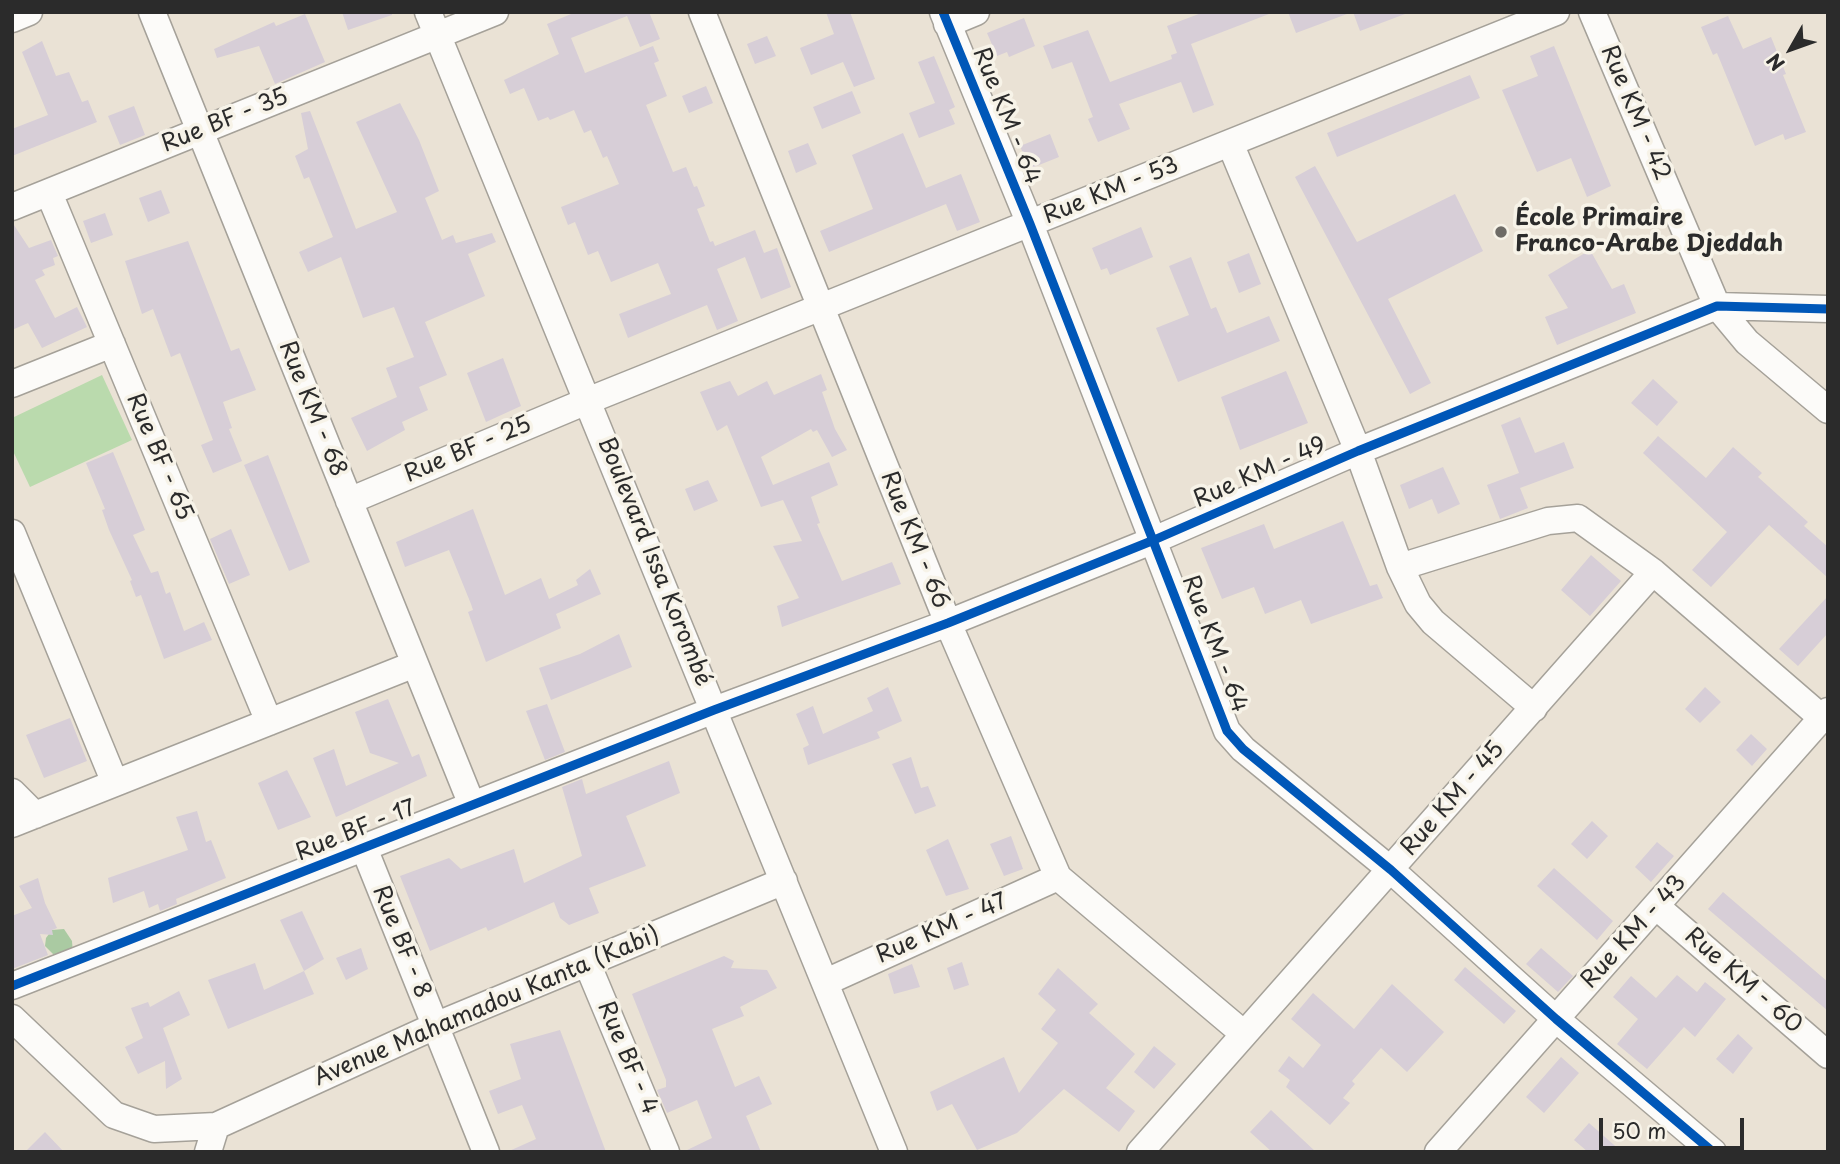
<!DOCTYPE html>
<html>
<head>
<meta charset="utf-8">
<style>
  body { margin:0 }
  #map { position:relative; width:1840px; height:1164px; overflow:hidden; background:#eae2d5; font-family:"Playpen Sans",sans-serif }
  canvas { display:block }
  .frame { position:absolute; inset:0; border:14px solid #2b2b2b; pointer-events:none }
  .north { position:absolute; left:1756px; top:14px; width:70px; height:70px; -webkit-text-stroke:5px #f7f3e8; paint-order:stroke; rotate:230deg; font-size:19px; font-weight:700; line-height:28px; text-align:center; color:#2b2b2b }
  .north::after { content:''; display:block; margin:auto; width:24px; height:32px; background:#2b2b2b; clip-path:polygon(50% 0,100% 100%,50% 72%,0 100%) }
  .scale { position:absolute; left:1599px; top:1118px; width:145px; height:32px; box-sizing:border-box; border:4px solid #2b2b2b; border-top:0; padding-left:9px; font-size:21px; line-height:24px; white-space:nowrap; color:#2b2b2b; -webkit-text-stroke:5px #f7f3e8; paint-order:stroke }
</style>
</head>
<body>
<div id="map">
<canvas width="1840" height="1164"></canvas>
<div class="frame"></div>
<div class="north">N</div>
<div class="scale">50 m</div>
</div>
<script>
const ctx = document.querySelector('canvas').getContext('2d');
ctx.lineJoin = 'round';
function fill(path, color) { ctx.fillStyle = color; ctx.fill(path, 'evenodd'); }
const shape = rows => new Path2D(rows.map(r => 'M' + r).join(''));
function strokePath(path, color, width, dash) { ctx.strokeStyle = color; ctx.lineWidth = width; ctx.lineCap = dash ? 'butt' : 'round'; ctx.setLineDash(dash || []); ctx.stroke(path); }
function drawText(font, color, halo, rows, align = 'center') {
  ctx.font = font + ' "Playpen Sans",sans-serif'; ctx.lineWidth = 7; ctx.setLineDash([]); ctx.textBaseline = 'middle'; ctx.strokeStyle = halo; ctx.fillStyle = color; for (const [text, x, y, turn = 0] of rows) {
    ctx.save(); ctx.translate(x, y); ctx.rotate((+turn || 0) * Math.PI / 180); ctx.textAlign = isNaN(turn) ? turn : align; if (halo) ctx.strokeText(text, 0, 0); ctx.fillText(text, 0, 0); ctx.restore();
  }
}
fill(shape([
  [102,375,132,440,30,487,12,449,12,418]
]), '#badaad');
fill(shape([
  [64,929,72,941,73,954,57,958,45,946,46,938,52,930]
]), '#aacaa2');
fill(shape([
  [342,12,392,12,392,15,348,30],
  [576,12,649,12,660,39,640,47,627,16,571,38,585,73,653,46,659,61,654,63,667,96,646,105,673,172,686,167,694,187,697,186,705,206,697,209,710,242,713,241,715,246,755,230,764,253,777,248,791,287,761,299,745,257,717,269,738,321,717,330,707,305,628,338,619,314,671,294,658,263,611,282,598,251,588,255,575,222,568,225,561,207,619,184,607,156,603,158,591,130,584,133,574,110,550,120,548,117,538,121,524,88,510,94,504,80,559,54,547,24],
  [826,12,850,12,875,79,854,87,843,62,811,75,800,48,834,34],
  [1204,12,1269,14,1191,44,1214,105,1193,113,1181,82,1119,104,1130,129,1098,142,1088,119,1093,117,1072,62,1052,69,1043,46,1088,30,1110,82,1172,59,1171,55,1177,53,1167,26],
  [1288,12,1347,12,1347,14,1296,33],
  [1353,12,1405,12,1405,14,1360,31],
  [305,14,325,62,275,84,259,46,217,58,214,49,274,22,276,26],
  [1728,16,1743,49,1771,37,1786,74,1783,75,1806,132,1785,140,1783,134,1755,146,1717,53,1713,55,1701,27],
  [1024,18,1035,46,1009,57,1007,52,997,56,987,33],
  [767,36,776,56,755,64,747,44],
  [42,41,56,76,69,72,82,102,88,100,97,122,12,156,12,129,48,115,22,52],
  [1554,46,1611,186,1587,197,1571,158,1537,172,1502,90,1538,76,1530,56],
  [934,56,955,107,949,110,955,124,919,138,909,113,935,103,918,62],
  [1470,75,1480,98,1337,157,1327,133],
  [706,86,713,103,689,113,682,96],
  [852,91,861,113,822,129,813,107],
  [400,103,419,140,439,191,425,198,442,240,453,235,456,243,492,233,496,242,468,254,485,296,425,322,447,375,419,387,428,410,402,422,405,430,367,451,351,418,397,397,386,368,414,357,394,307,363,318,341,257,308,272,299,252,333,237,309,177,304,179,295,156,308,149,301,113,310,111,356,229,397,212,356,122],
  [134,106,145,135,120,145,108,116],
  [903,133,926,188,961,174,980,222,957,231,946,204,829,252,820,231,873,209,852,155],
  [1050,134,1059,157,1029,169,1020,146],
  [808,143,817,164,796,173,788,151],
  [1315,166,1357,242,1455,194,1483,251,1388,299,1431,383,1410,394,1295,177],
  [161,190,170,213,148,222,139,198],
  [105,213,113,235,91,243,83,221],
  [12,222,29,248,51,240,58,256,53,258,55,265,42,270,45,275,35,280,55,318,77,307,87,327,42,348,28,323,12,330],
  [1141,227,1153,257,1110,275,1107,268,1101,270,1092,248],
  [188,241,231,351,239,348,256,390,223,402,232,428,229,429,242,461,213,473,201,445,213,440,180,353,171,357,153,309,142,314,125,261],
  [1590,250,1612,289,1624,284,1636,313,1557,345,1545,317,1568,308,1548,275],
  [1249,253,1261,284,1239,293,1227,262],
  [1191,257,1211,309,1216,307,1227,333,1269,316,1280,341,1178,382,1156,328,1189,315,1169,266],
  [503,358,521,406,486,422,467,373],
  [1286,371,1308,423,1240,450,1221,397],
  [821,374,827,390,822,392,835,429,847,450,832,457,817,430,813,432,811,429,761,457,773,485,829,462,838,485,811,497,820,523,817,524,842,581,892,562,901,584,782,627,777,606,799,598,773,546,802,541,783,500,761,507,727,425,717,431,700,392,730,381,738,396,767,381,774,395],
  [1653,379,1678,402,1657,426,1631,403],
  [1520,417,1535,453,1564,442,1574,468,1520,488,1528,508,1500,519,1487,485,1519,473,1501,425],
  [1658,436,1706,478,1733,447,1762,473,1758,477,1808,522,1804,526,1828,547,1828,578,1769,525,1711,587,1692,570,1727,532,1643,453],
  [113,452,145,530,133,535,151,573,158,571,166,594,170,592,184,631,204,622,212,640,164,659,141,595,136,597,130,581,132,580,109,530,102,510,105,509,86,463],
  [268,455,310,562,289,571,244,465],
  [1443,467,1460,504,1438,514,1432,499,1409,509,1400,485],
  [708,480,718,501,694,511,685,489],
  [473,509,505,595,541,578,549,599,578,585,576,580,590,569,601,594,556,614,561,628,486,662,468,612,473,610,471,604,449,550,405,567,396,542],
  [1343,521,1370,586,1377,584,1383,598,1311,624,1301,600,1265,614,1254,587,1222,599,1201,548,1264,524,1274,549],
  [231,529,250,575,229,584,210,539],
  [1591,555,1621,581,1590,616,1561,590],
  [1828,596,1828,633,1798,666,1779,649],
  [619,634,632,667,551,700,539,668,580,654],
  [888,687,902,721,877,732,880,738,808,765,803,748,809,745,796,714,813,706,823,734,873,711,867,698],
  [1705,687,1721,702,1700,723,1685,709],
  [388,699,412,757,419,754,427,776,336,817,313,758,334,749,346,786,399,763,370,753,355,712],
  [547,704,565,752,545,760,526,711],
  [70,718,87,761,44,778,26,735],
  [1751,734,1767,749,1752,766,1736,750],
  [911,757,921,788,928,786,936,806,915,814,892,764],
  [669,761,680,793,626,816,646,866,589,888,599,913,569,925,560,918,554,902,488,931,486,927,430,951,400,876,449,858,461,869,514,849,524,883,582,856,562,787,582,779,586,794],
  [287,770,311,817,278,830,258,783],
  [197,811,206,842,211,840,226,878,176,899,177,904,160,911,158,904,149,908,144,891,113,903,108,878,188,850,176,817],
  [1592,821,1608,836,1587,859,1571,844],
  [1011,836,1023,869,1004,876,990,844],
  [948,839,969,889,946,896,926,850],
  [1657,842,1674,856,1651,882,1635,867],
  [1554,868,1613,921,1597,940,1537,886],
  [38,878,45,903,57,928,52,930,53,935,40,934,48,955,12,969,12,916,32,908,19,886],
  [1723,892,1828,982,1828,1011,1708,909],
  [302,911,324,959,304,971,280,920],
  [361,948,368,969,346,980,336,958],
  [1541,948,1573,976,1558,992,1526,964],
  [724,956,734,961,731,968,767,970,777,988,740,1007,744,1016,712,1029,735,1087,759,1076,772,1104,746,1116,761,1152,683,1152,712,1138,697,1100,667,1113,657,1090,666,1087,666,1080,632,994],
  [962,962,969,985,954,990,947,968],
  [255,963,264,990,304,971,314,994,228,1029,208,980],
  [912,964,920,987,894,994,888,974],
  [1465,967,1516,1011,1504,1024,1454,980],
  [1058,968,1098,1004,1089,1013,1135,1054,1106,1088,1135,1111,1119,1132,1064,1089,1017,1133,977,1150,952,1104,937,1111,930,1092,1004,1057,1019,1093,1058,1043,1041,1029,1056,1010,1038,994],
  [1677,975,1697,992,1705,982,1726,999,1695,1037,1684,1027,1647,1069,1617,1044,1638,1019,1613,997,1631,976,1656,998],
  [1392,984,1444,1032,1407,1072,1381,1048,1352,1081,1355,1084,1343,1098,1350,1103,1330,1125,1286,1087,1290,1080,1278,1071,1289,1056,1303,1068,1321,1045,1291,1019,1313,993,1354,1029],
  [179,991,190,1015,163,1028,182,1079,166,1089,165,1061,138,1074,125,1047,143,1038,131,1008,148,1002,150,1007],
  [560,1030,606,1152,507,1152,536,1139,522,1105,498,1114,489,1091,521,1079,510,1044],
  [1738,1034,1753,1048,1733,1074,1716,1059],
  [1154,1046,1176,1064,1154,1089,1134,1072],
  [1561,1057,1579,1073,1544,1113,1526,1097],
  [1271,1110,1316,1152,1272,1152,1250,1132],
  [1589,1123,1622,1152,1588,1152,1574,1140],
  [45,1132,64,1152,25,1152]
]), '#d7ced7');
const minor = shape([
  [152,12,472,805],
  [428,12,894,1152],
  [702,12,948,623,1058,877,1244,1034],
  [943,12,1030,224,1227,731,1243,749,1391,870,1556,1019,1713,1152],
  [1592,12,1717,306,1747,342,1828,410],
  [12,19,29,12],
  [947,24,976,12],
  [1230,143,1358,451,1400,567,1418,604,1433,622,1534,708],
  [49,193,269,722],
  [12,207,495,12],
  [12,384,112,344],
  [349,501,587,401,1556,12],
  [12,533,115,783],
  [1400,567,1548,521,1578,518,1653,572,1822,718],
  [12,792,35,815],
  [12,824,415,664],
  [364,848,486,1152],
  [1657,907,1828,1055],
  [587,963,666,1152],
  [826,982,1058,877],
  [12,986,714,710,948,623,1154,540,1358,451,1717,306,1828,309],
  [12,1018,114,1115,154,1129,216,1126,435,1026,784,881],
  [208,1152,216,1126],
  [1140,1152,1653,572],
  [1438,1152,1828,711]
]);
strokePath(minor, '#a5a199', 29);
strokePath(minor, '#fcfbf9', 26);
strokePath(shape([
  [943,12,1030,224,1227,731,1243,749,1391,870,1556,1019,1713,1152],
  [12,986,714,710,948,623,1154,540,1358,451,1717,306,1828,309]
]), '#0057b8', 9);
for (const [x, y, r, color] of [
  [1501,232,7,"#6e6b66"]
]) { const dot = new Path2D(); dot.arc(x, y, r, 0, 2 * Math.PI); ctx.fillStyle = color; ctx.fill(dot); strokePath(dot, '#f7f3e8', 2.5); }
drawText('23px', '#2b2b2b', '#f7f3e8', [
  ["Rue KM - 42",1635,113,67],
  ["Rue KM - 64",1006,116,68],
  ["Rue BF - 35",225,121,-22],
  ["Rue KM - 53",1111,191,-22],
  ["Rue KM - 68",312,409,68],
  ["Rue BF - 25",468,450,-23],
  ["Rue BF - 65",159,457,67],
  ["Rue KM - 49",1260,473,-24],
  ["Rue KM - 66",914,540,68],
  ["Boulevard Issa Korombé",654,562,68],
  ["Rue KM - 64",1214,644,69],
  ["Rue KM - 45",1453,799,-49],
  ["Rue BF - 17",356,831,-22],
  ["Rue KM - 47",942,929,-24],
  ["Rue KM - 43",1634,932,-48],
  ["Rue BF - 8",401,942,68],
  ["Rue KM - 60",1743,981,41],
  ["Avenue Mahamadou Kanta (Kabi)",487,1007,-23],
  ["Rue BF - 4",627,1058,67]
]);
drawText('bold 23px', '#2b2b2b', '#f7f3e8', [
  ["École Primaire",1515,219],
  ["Franco-Arabe Djeddah",1515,245]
], 'left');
</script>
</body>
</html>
